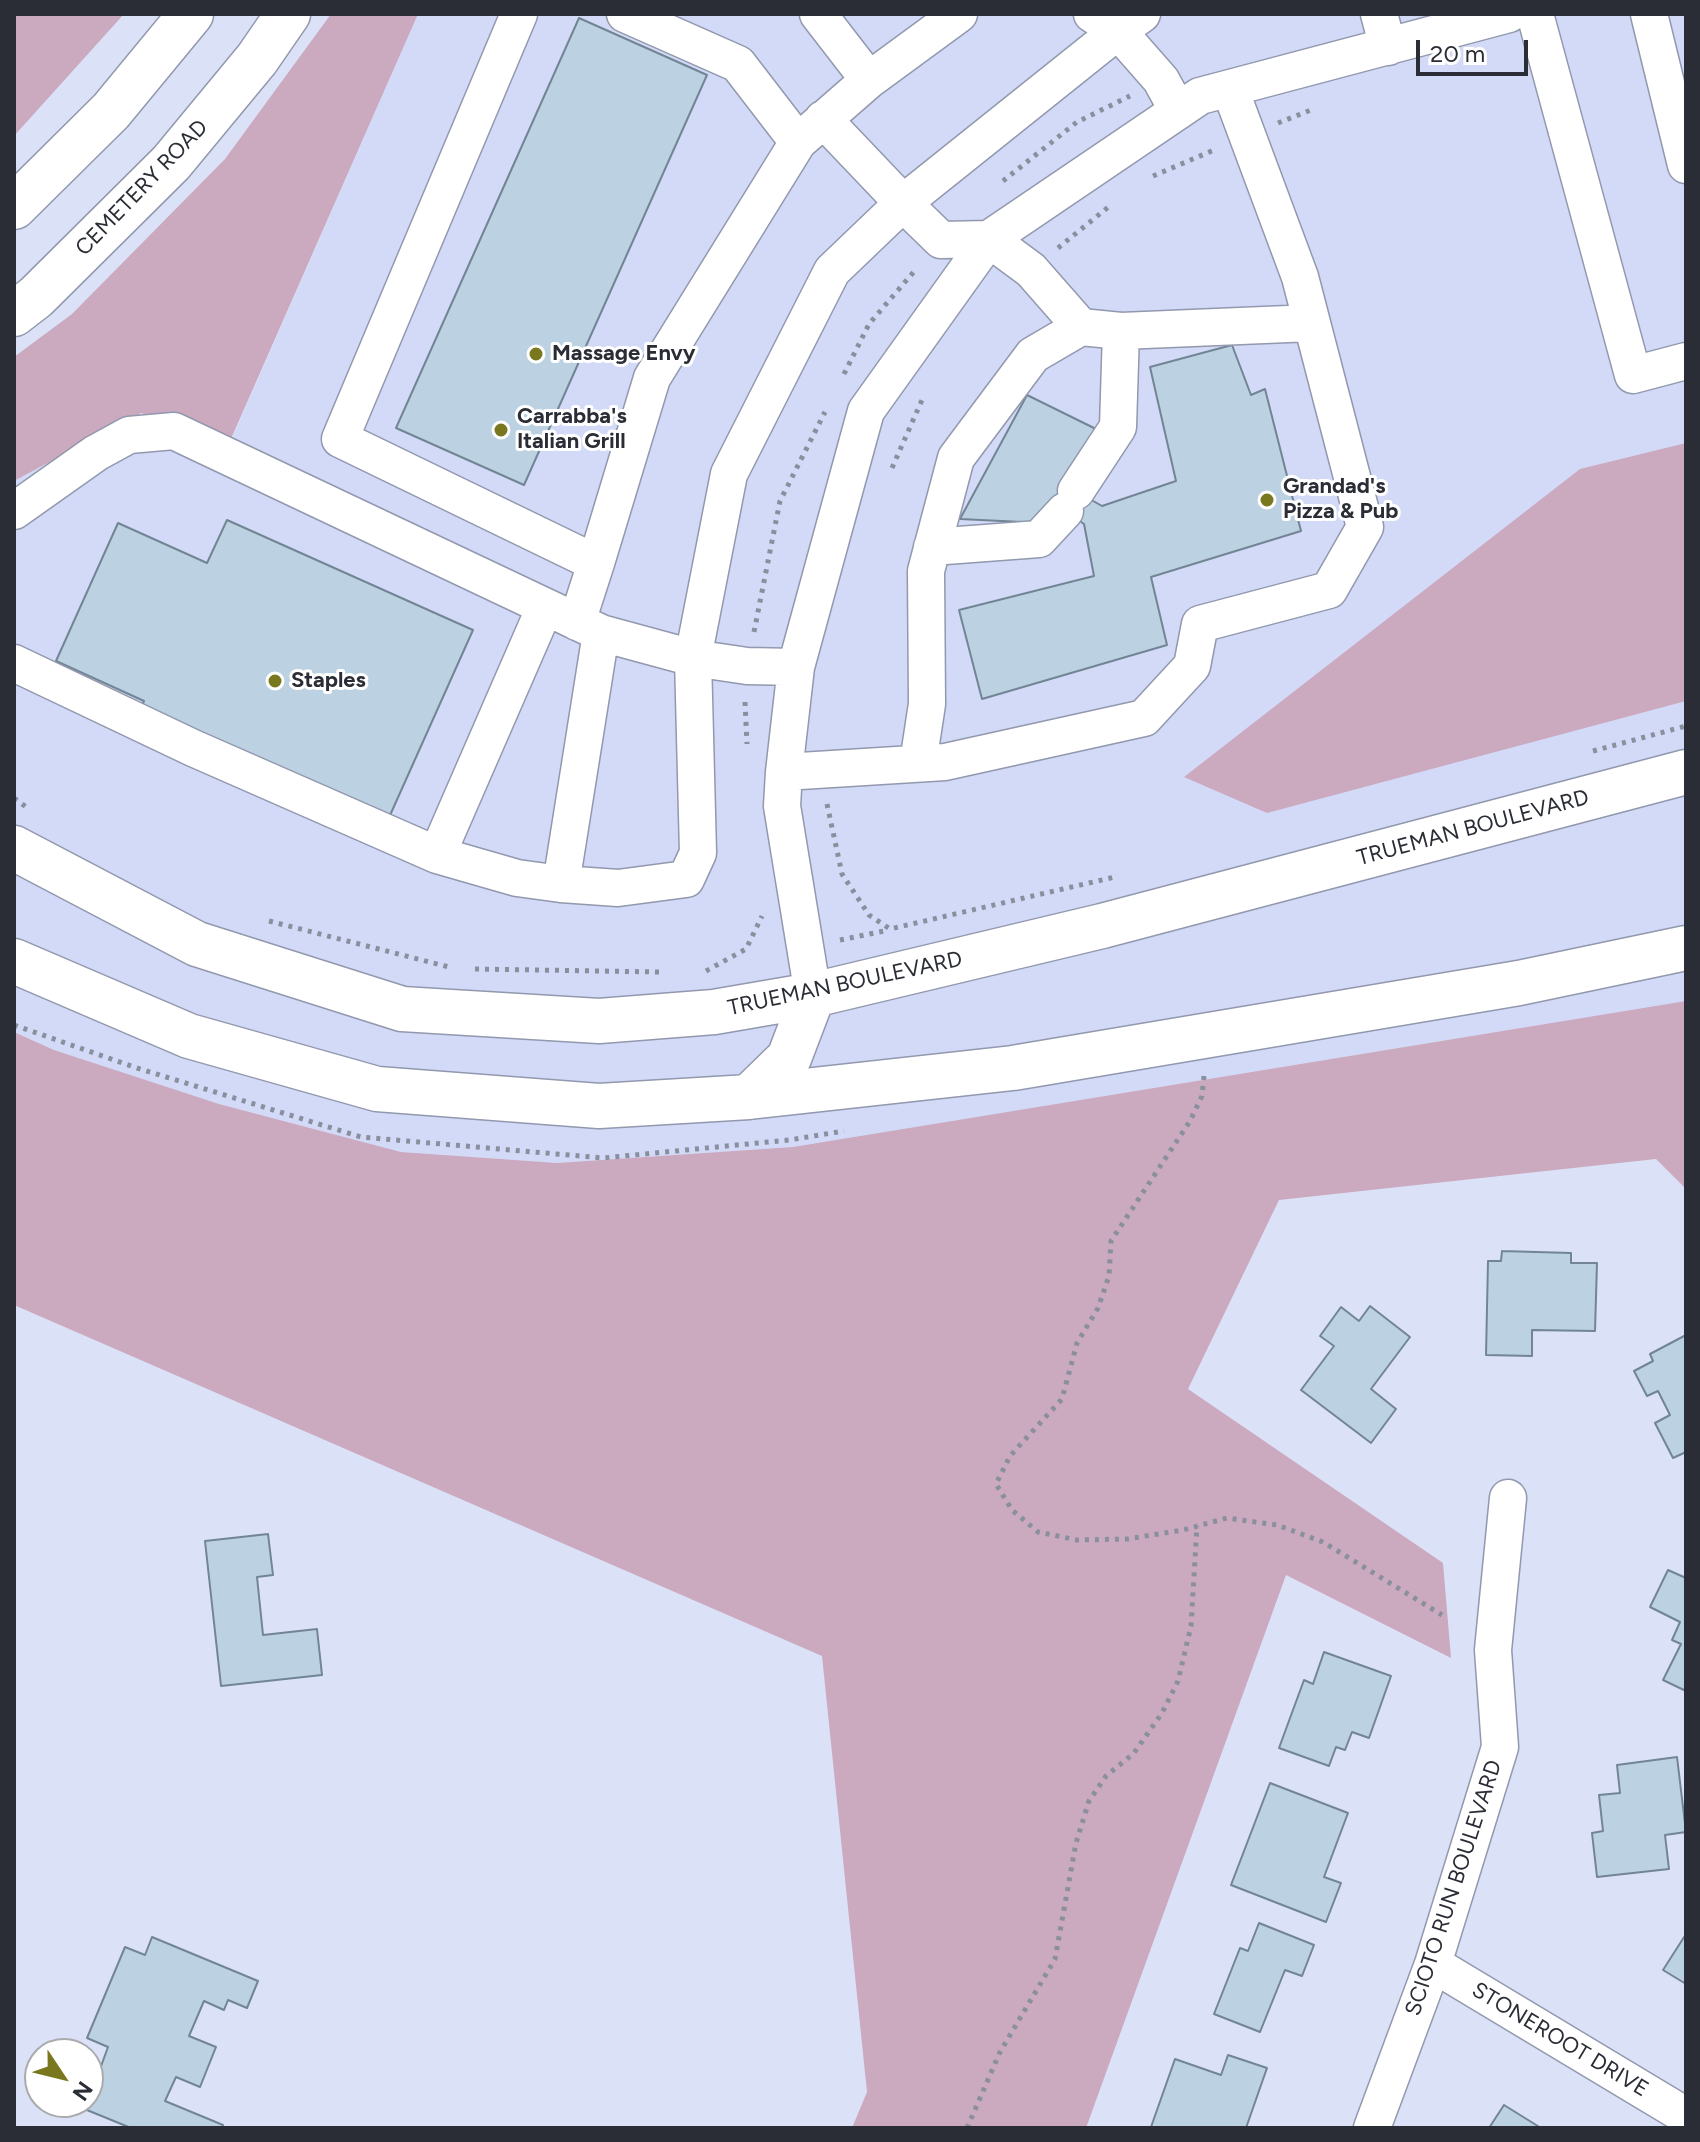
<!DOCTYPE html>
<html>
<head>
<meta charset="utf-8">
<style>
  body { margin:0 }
  #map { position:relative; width:1700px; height:2142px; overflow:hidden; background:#dbe2f8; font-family:Figtree,sans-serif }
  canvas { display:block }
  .frame { position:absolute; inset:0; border:16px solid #2a2d35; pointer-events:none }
  .north { position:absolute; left:24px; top:2038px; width:80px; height:80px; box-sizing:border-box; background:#fff; border:2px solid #aaabae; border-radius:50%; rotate:125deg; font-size:22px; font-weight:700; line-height:32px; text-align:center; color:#2a2d35 }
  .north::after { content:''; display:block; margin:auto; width:28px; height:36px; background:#7a781f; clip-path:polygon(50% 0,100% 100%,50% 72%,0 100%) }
  .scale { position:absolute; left:1416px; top:40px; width:112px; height:36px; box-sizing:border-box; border:4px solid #2a2d35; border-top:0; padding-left:10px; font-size:24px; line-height:28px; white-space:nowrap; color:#2a2d35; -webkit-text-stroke:6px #fff; paint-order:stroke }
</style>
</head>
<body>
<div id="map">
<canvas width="1700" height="2142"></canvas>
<div class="frame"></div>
<div class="north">N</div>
<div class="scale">20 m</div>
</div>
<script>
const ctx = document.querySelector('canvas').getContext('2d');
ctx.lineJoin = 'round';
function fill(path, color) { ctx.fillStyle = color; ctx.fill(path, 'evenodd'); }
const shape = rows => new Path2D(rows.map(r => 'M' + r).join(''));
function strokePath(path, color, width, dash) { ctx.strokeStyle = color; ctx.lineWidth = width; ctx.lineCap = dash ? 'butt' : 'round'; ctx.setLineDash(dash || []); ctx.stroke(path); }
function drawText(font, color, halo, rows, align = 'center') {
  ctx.font = font + ' Figtree,sans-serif'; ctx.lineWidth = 6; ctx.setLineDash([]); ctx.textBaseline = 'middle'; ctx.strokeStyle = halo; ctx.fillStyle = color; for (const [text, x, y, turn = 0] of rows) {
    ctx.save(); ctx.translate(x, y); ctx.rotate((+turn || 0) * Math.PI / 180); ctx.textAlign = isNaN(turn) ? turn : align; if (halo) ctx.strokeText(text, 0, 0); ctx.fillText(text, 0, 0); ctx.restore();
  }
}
fill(shape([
  [418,14,1686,14,1686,1001,793,1147,557,1163,401,1152,219,1104,54,1050,14,1032,14,481,141,413,231,441]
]), '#d2daf8');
fill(shape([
  [14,14,124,14,14,136],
  [331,14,418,14,230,441,141,413,14,481,14,357,72,314,225,159],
  [1686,443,1686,701,1267,813,1184,777,1580,469],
  [1686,1001,1686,1189,1656,1159,1279,1200,1188,1389,1443,1563,1451,1658,1286,1575,1086,2128,852,2128,867,2092,822,1656,14,1305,14,1032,54,1050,219,1104,401,1152,557,1163,793,1147]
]), '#cba9bf');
const building = shape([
  [579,18,707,75,524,485,396,428,579,18],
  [1232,345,1251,395,1265,389,1301,531,1151,577,1167,645,982,699,959,610,1094,576,1084,524,1053,503,1043,523,960,519,1027,395,1096,429,1065,485,1102,506,1176,481,1150,367,1232,345],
  [227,520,473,630,387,822,139,712,144,701,56,661,118,523,207,563,227,520],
  [1502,1251,1571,1253,1571,1263,1597,1263,1595,1331,1532,1330,1532,1356,1486,1355,1488,1261,1501,1261,1502,1251],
  [1370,1306,1410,1337,1371,1389,1396,1409,1371,1443,1301,1390,1334,1346,1320,1336,1341,1307,1359,1321,1370,1306],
  [1686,1335,1686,1452,1673,1458,1655,1423,1670,1415,1658,1391,1647,1396,1634,1371,1653,1361,1650,1354,1686,1335],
  [268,1534,273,1575,257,1577,263,1635,317,1629,322,1675,221,1686,205,1541,268,1534],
  [1668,1570,1686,1578,1686,1691,1663,1680,1681,1644,1672,1640,1680,1622,1650,1607,1668,1570],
  [1324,1652,1391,1676,1369,1738,1352,1732,1345,1750,1336,1747,1329,1766,1279,1748,1304,1680,1313,1684,1324,1652],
  [1677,1757,1686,1832,1665,1835,1669,1869,1597,1877,1592,1833,1603,1831,1599,1795,1620,1793,1617,1765,1677,1757],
  [1270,1783,1348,1813,1324,1877,1341,1883,1326,1922,1231,1885,1270,1783],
  [1259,1923,1314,1945,1302,1976,1285,1970,1260,2032,1214,2014,1240,1948,1248,1951,1259,1923],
  [1686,1934,1686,1984,1663,1970,1686,1934],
  [152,1937,258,1981,247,2008,228,2000,224,2010,204,2001,189,2036,216,2047,200,2087,176,2077,165,2101,223,2125,222,2128,131,2128,82,2108,88,2102,108,2047,87,2038,125,1947,145,1955,152,1937],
  [1228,2055,1267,2068,1246,2128,1151,2127,1175,2059,1221,2075,1228,2055],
  [1504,2105,1541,2128,1489,2128,1504,2105]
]);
fill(building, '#bcd1e1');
strokePath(building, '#728594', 2);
const minor = shape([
  [519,14,340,439,596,563,577,622],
  [625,14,738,64,798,142,869,80,818,14],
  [1142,14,1118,31,1161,80,1178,111],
  [1379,14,1388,47],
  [1535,14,1633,375,1686,361],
  [1649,14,1686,165],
  [869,80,959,14],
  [823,119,903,203,1118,31,1092,14],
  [1081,327,1121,331,1312,323],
  [1076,491,1118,427,1121,331],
  [14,511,96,453,129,435,174,431,601,633,693,658,747,666,796,667],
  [932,547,1039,539,1065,511],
  [596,563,652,378,798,142],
  [14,663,193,748,437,855,545,607],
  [784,772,945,762,1144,718,1192,666,1200,624,1329,590,1365,527,1300,277,1230,89],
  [437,855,517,878,561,884,618,888,686,879,698,853,693,658,729,474,832,271,903,203,941,240,989,239,1031,270,1081,327,1033,355,956,458,926,571,927,704,918,763],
  [561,884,601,633],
  [813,995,782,806,784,772,796,667,866,411,989,239,1200,96,1509,14],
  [1433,1964,1686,2116],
  [1372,2128,1433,1964,1500,1747,1493,1650,1508,1498]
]);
const major = shape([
  [14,207,111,111,191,14],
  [14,314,36,297,171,163,257,59,288,14],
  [14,848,197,944,402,1009,599,1021,714,1012,813,995,1102,926,1686,772],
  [14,961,189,1036,377,1089,599,1106,749,1097,1013,1068,1519,983,1686,948],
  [749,1097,789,1058,813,995]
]);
strokePath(minor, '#9298ad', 39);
strokePath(major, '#9298ad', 47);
strokePath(shape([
  [1278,123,1311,110],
  [1153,176,1214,150],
  [1003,181,1077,122,1130,96],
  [1058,248,1112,204],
  [844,374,869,324,917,268],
  [892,468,922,400],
  [754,632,780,501,825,412],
  [745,702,747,744],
  [1593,751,1686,726],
  [14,798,29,809],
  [827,804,842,874,869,915,890,929,1115,877],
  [269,921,453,968],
  [840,940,889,930],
  [475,969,661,972],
  [706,971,746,949,762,916],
  [14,1025,137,1068,361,1137,603,1158,789,1140,844,1131],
  [1204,1076,1202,1096,1190,1121,1111,1241,1109,1276,1098,1308,1077,1343,1062,1399,1010,1456,996,1484,1012,1510,1038,1532,1077,1540,1127,1539,1183,1530,1227,1518,1277,1525,1323,1542,1442,1615],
  [967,2128,1000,2052,1055,1959,1076,1843,1089,1801,1106,1776,1134,1753,1162,1713,1178,1681,1191,1626,1197,1526]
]), '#8a8f9e', 5, [4, 6]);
strokePath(minor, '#fff', 36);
strokePath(major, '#fff', 44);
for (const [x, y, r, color] of [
  [536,354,8,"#7a781f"],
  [501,430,8,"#7a781f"],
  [1267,500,8,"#7a781f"],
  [275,681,8,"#7a781f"]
]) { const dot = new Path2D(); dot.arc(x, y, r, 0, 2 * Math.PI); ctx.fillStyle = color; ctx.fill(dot); strokePath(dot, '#fff', 3); }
drawText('22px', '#2a2d35', '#fff', [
  ["CEMETERY ROAD",142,188,-46],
  ["TRUEMAN BOULEVARD",1473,828,-15],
  ["TRUEMAN BOULEVARD",845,984,-12],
  ["SCIOTO RUN BOULEVARD",1454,1888,-72],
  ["STONEROOT DRIVE",1560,2040,31]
]);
drawText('bold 22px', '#2a2d35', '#fff', [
  ["Massage Envy",552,354],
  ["Carrabba's",517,417],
  ["Italian Grill",517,442],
  ["Grandad's",1283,487],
  ["Pizza & Pub",1283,512],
  ["Staples",291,681]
], 'left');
</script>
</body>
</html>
